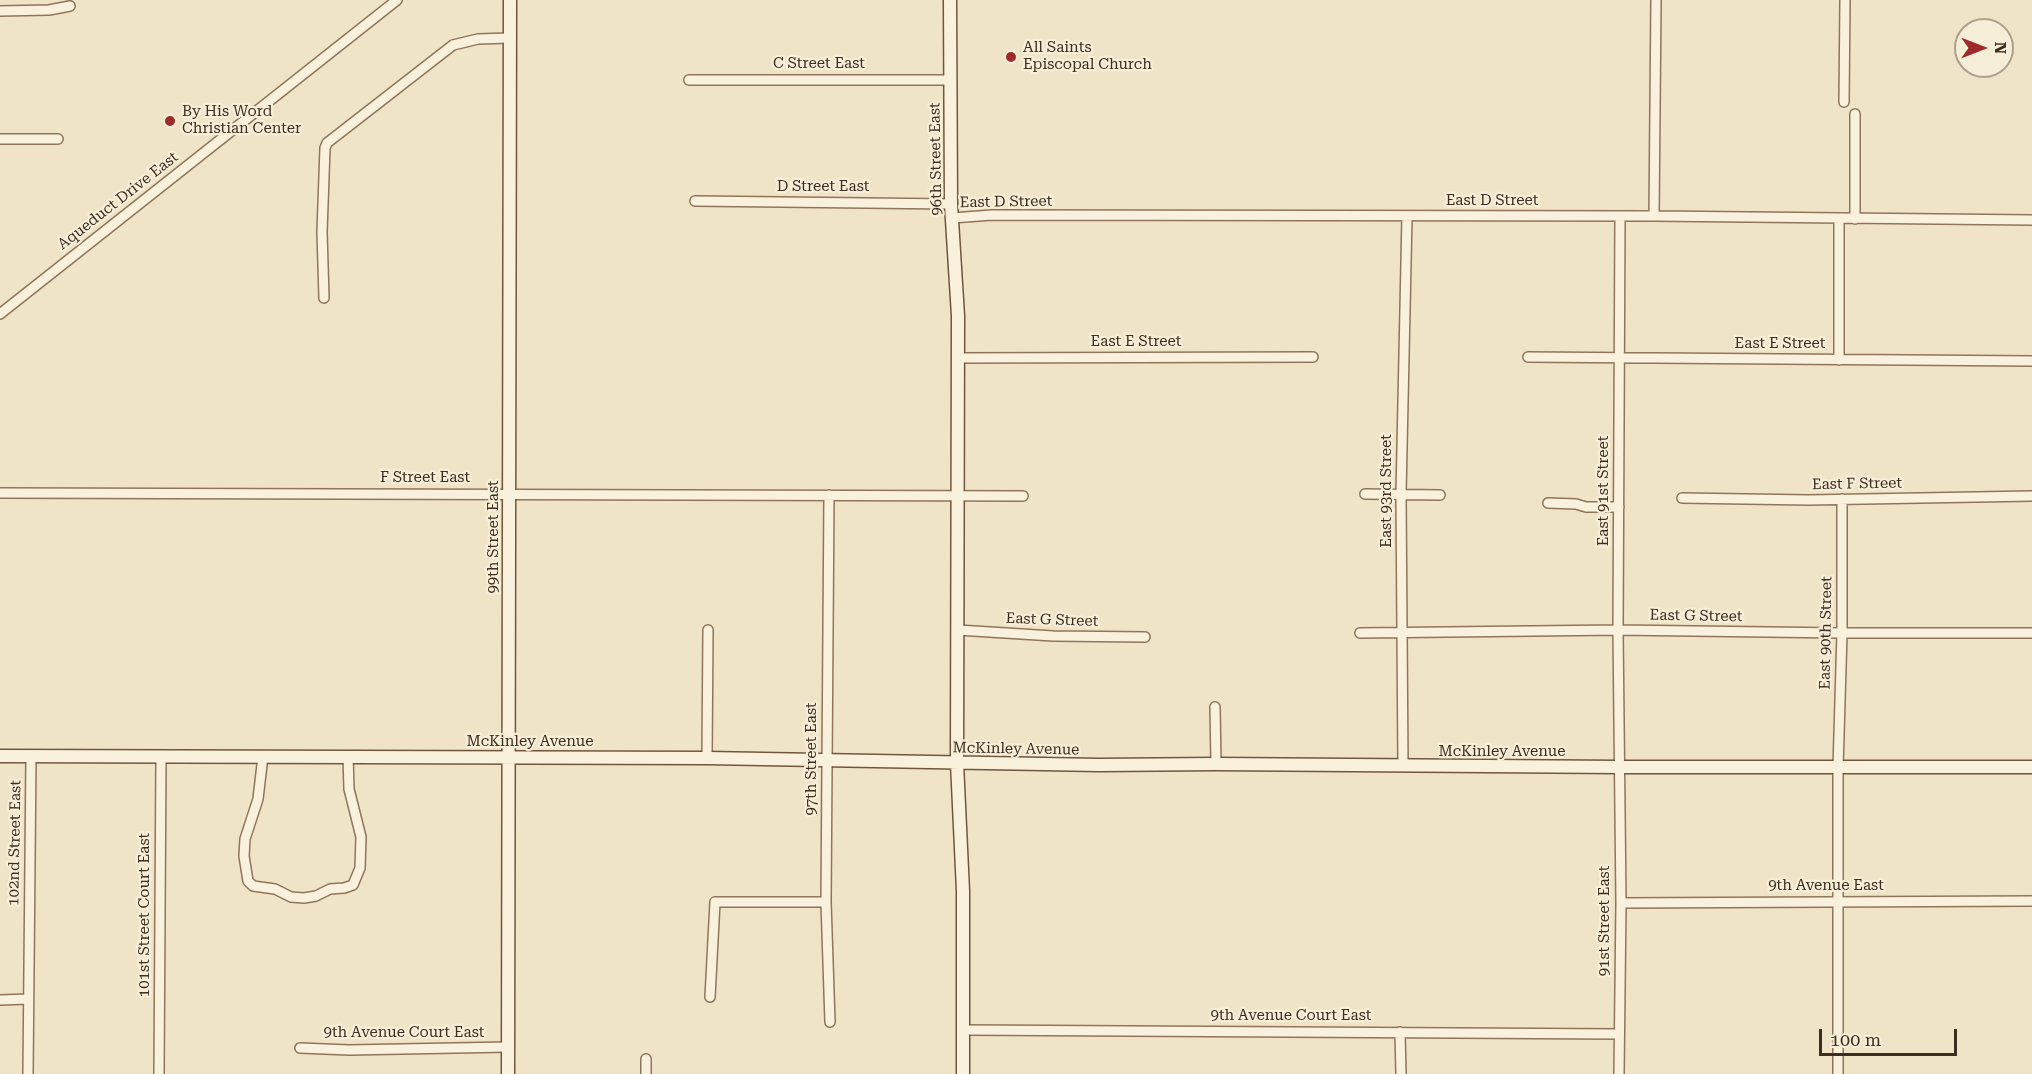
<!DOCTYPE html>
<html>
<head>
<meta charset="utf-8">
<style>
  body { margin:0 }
  #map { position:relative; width:2032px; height:1074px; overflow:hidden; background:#f0e4c8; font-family:"Roboto Serif",serif }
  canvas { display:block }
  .north { position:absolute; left:1954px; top:18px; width:60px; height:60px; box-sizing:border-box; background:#f7eed8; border:2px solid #ada18e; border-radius:50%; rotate:90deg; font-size:16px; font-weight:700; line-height:24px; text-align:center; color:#3d2e20 }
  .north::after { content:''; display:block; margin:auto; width:21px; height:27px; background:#9e2a2b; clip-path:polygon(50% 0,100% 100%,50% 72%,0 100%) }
  .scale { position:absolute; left:1819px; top:1029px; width:138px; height:27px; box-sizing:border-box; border:3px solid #3d2e20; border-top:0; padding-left:8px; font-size:18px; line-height:21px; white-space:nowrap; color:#3d2e20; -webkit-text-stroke:4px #f7eed8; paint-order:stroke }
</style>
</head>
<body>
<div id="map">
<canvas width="2032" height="1074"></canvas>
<div class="north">N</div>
<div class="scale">100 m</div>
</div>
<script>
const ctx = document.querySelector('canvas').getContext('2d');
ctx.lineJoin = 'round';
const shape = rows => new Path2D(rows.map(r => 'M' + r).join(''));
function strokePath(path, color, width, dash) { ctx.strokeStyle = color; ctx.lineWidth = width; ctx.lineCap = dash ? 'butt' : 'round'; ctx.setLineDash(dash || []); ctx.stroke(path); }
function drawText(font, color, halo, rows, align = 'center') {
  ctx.font = font + ' "Roboto Serif",serif'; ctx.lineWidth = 4.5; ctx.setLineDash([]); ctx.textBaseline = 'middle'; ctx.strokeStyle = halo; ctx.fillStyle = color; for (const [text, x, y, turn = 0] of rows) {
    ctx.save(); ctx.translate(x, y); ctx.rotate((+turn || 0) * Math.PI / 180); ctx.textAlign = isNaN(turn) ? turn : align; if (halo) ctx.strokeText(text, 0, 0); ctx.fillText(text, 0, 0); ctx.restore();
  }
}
const street = shape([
  [0,11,49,10,70,6],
  [689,80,950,80],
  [1844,102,1845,0],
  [0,139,58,139],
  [695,201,951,204],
  [1654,216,1656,0],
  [952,218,992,215,1654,216,2032,220],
  [1855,219,1855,114],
  [324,298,322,232,325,148,327,143,453,45,478,39,509,38],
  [0,314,397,0],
  [1528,357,2032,361],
  [958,358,1313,357],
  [1839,360,1839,219],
  [0,493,1023,496],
  [1365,494,1440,495],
  [829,495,826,902,830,1022],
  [1682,498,1809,500,2032,496],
  [1548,503,1576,504,1586,507,1619,507],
  [958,630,1053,636,1145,637],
  [1360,633,1618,630,1842,633,2032,633],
  [1215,707,1216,764],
  [263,756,258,799,245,839,244,856,248,881,253,886,275,889,291,897,304,898,316,896,330,889,344,888,353,885,360,868,361,837,349,789,348,756],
  [707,758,708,630],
  [1403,766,1401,494,1407,216],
  [1621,903,2032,901],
  [710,997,715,902,826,902],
  [0,1000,28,999],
  [964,1030,1619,1034],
  [1400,1032,1401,1074],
  [300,1048,349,1050,508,1047],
  [646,1059,646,1074],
  [28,1074,31,756],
  [159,1074,161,756],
  [1619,1074,1621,903,1618,630,1620,216],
  [1838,1074,1838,768,1842,633,1842,499]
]);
const secondary = shape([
  [950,0,951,204,958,316,957,763,963,891,963,1074],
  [0,756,707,758,1099,765,1216,764,1620,767,2032,767],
  [508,1074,510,0]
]);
strokePath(street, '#8d765c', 12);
strokePath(secondary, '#6f573f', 15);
strokePath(street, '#faf1dc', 9);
strokePath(secondary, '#faf1dc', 12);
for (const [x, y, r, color] of [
  [1011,57,6,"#9e2a2b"],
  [170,121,6,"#9e2a2b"]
]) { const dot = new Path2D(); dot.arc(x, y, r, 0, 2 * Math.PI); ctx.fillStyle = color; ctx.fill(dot); strokePath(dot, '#f7eed8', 2); }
drawText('15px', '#3d2e20', '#f7eed8', [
  ["All Saints",1023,48],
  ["Episcopal Church",1023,65],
  ["By His Word",182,112],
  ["Christian Center",182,129]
], 'left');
drawText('15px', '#3d2e20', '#f7eed8', [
  ["C Street East",819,64],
  ["96th Street East",936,159,-91],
  ["D Street East",823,187],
  ["Aqueduct Drive East",118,201,-38],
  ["East D Street",1492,201],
  ["East D Street",1006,202,-1],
  ["East E Street",1136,342],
  ["East E Street",1780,344],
  ["F Street East",425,478],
  ["East F Street",1857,484,-1],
  ["East 93rd Street",1387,491,-90],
  ["East 91st Street",1604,491,-90],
  ["99th Street East",494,537,-90],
  ["East G Street",1696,616,1],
  ["East G Street",1052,620,2],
  ["East 90th Street",1826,633,-89],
  ["McKinley Avenue",530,742],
  ["McKinley Avenue",1016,749,1],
  ["McKinley Avenue",1502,752],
  ["97th Street East",812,759,-90],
  ["102nd Street East",15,843,-89],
  ["9th Avenue East",1826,886],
  ["101st Street Court East",145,915,-90],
  ["91st Street East",1605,921,-90],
  ["9th Avenue Court East",1291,1016],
  ["9th Avenue Court East",404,1033]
]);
</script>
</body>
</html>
